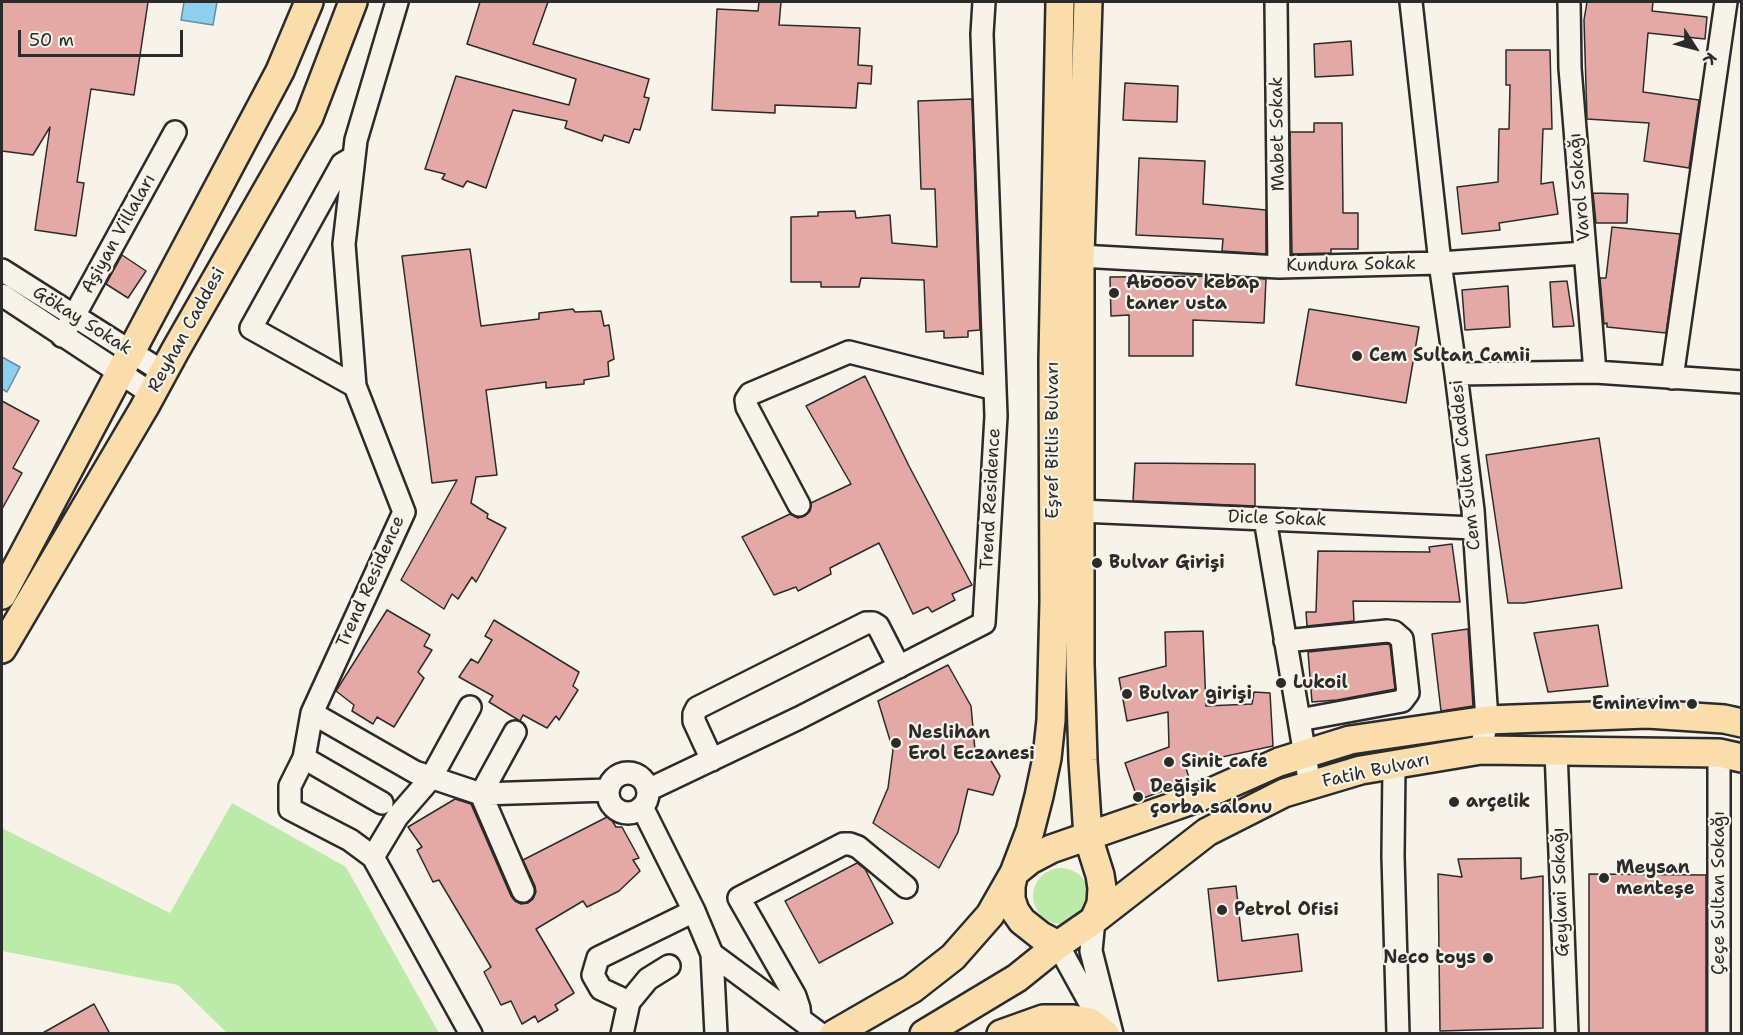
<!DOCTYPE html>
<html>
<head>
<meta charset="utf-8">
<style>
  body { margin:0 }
  #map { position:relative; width:1743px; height:1035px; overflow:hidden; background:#f7f3e8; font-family:"Shantell Sans",sans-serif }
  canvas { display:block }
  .frame { position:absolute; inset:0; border:3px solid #2b2b2b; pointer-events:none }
  .north { position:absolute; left:1665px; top:18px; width:60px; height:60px; -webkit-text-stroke:4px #f7f3e8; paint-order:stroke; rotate:126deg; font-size:16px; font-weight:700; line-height:24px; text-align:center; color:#2b2b2b }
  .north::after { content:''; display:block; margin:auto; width:21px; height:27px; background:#2b2b2b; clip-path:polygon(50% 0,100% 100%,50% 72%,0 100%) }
  .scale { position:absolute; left:18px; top:30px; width:165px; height:27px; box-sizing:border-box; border:3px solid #2b2b2b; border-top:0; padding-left:8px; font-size:18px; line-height:21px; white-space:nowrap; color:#2b2b2b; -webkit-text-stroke:4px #f7f3e8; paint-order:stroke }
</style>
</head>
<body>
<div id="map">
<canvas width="1743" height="1035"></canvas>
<div class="frame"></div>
<div class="north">K</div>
<div class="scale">50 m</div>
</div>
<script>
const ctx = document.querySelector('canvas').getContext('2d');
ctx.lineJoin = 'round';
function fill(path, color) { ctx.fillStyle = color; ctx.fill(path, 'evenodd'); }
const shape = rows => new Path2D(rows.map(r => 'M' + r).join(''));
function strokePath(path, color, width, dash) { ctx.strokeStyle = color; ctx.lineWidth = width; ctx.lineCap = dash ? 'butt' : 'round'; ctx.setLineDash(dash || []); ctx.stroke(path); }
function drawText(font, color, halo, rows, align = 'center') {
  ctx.font = font + ' "Shantell Sans",sans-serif'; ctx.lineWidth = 4.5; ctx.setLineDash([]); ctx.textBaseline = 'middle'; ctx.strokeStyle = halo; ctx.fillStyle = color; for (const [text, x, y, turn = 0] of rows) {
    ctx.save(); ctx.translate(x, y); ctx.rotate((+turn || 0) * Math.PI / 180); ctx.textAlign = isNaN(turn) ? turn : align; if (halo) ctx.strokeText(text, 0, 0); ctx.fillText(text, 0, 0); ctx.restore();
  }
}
fill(shape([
  [232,803,346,867,439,1033,227,1033,178,985,2,951,2,828,170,913],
  '1033 896a28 28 0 1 1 56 0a28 28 0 1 1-56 0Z'
]), '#bceba9');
const water = shape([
  [184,2,217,2,213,25,181,20,184,2],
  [2,357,20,367,7,392,2,389,2,357]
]);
fill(water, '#8cd0ed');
strokePath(water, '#658e9f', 1.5);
const building = shape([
  [2,2,148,2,134,95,91,89,77,182,84,183,76,236,35,230,50,127,33,155,2,151,2,2],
  [480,2,548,2,533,44,649,79,644,97,649,98,640,130,634,129,629,143,604,135,602,141,565,128,567,121,513,110,486,188,467,181,463,187,442,179,445,174,425,169,456,76,569,105,576,79,467,44,480,2],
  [759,2,781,2,779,25,860,28,858,65,872,66,871,84,858,83,856,108,775,105,775,113,712,110,717,9,758,11,759,2],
  [1587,2,1653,2,1652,11,1707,17,1705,39,1648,33,1643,92,1699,100,1689,168,1644,161,1649,123,1587,119,1584,20,1587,2],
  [1351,41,1353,75,1315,77,1314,44,1351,41],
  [1506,50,1550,50,1552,129,1543,129,1541,184,1553,182,1558,214,1499,223,1500,230,1462,234,1457,187,1498,182,1499,129,1509,129,1510,85,1506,85,1506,50],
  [1125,83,1178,86,1177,122,1123,120,1125,83],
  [972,99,980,330,968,331,968,337,944,338,944,331,926,332,924,280,861,278,859,287,821,287,821,282,791,282,791,217,818,216,818,212,855,211,856,218,890,215,892,243,937,247,935,189,921,189,918,101,972,99],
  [1314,123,1342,123,1343,213,1358,213,1358,249,1331,249,1331,253,1292,254,1290,132,1314,132,1314,123],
  [1139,158,1205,161,1203,204,1266,210,1266,254,1222,251,1223,239,1136,235,1139,158],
  [1593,193,1628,194,1627,223,1596,223,1593,193],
  [1612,227,1680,234,1666,333,1607,327,1607,323,1604,324,1600,278,1606,278,1612,227],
  [470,249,481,326,539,319,539,313,573,309,575,312,601,311,604,326,609,325,614,359,608,362,609,376,584,380,584,384,546,388,546,382,486,390,497,475,476,477,471,503,488,514,487,518,506,528,476,582,472,577,458,599,452,594,444,609,401,580,457,480,432,483,402,256,470,249],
  [122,255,146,271,128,298,106,284,122,255],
  [1210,276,1266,279,1264,323,1193,320,1193,356,1129,356,1129,315,1111,316,1110,277,1210,276],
  [1567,281,1574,326,1553,327,1550,282,1567,281],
  [1508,286,1510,327,1465,330,1462,290,1508,286],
  [1309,309,1419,327,1406,403,1296,385,1309,309],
  [865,376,909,466,972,585,952,594,955,600,932,612,928,607,913,614,879,543,830,568,831,574,798,591,796,587,774,595,742,537,790,514,798,518,804,516,810,511,811,503,851,484,806,406,865,376],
  [2,401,39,421,13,468,22,473,2,509,2,401],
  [1599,438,1622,588,1524,603,1508,603,1486,455,1599,438],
  [1135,463,1255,464,1255,506,1133,501,1135,463],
  [1452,544,1460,602,1353,601,1354,621,1307,626,1306,612,1316,612,1318,551,1430,552,1429,547,1452,544],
  [387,610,430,635,424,646,432,650,418,672,424,678,394,727,377,717,373,724,352,711,354,705,336,691,387,610],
  [494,620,579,672,573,686,578,690,559,720,556,716,547,728,523,715,520,721,489,702,493,696,459,677,471,659,478,663,492,640,485,636,494,620],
  [1598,625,1608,686,1548,692,1534,633,1598,625],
  [1468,629,1473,706,1441,711,1432,634,1468,629],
  [1203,631,1206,706,1252,704,1254,692,1270,693,1273,746,1185,765,1190,781,1138,800,1125,763,1169,747,1168,712,1127,721,1119,678,1166,666,1165,632,1203,631],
  [1387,644,1390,645,1395,689,1337,700,1312,702,1308,652,1387,644],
  [948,665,971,706,975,750,990,759,1000,776,993,795,968,789,958,832,939,868,873,823,888,788,893,750,878,701,948,665],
  [455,799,471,804,511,896,515,901,521,904,528,903,533,899,536,892,535,886,523,860,609,816,616,827,622,827,639,858,633,860,640,871,619,891,587,907,583,901,536,929,574,993,555,1005,558,1010,538,1022,535,1016,522,1024,511,1001,501,1005,484,972,491,967,439,880,433,882,417,850,422,847,408,827,455,799],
  [1521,858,1521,879,1543,876,1543,1028,1440,1031,1438,874,1462,877,1458,859,1521,858],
  [857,863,865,869,893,923,819,963,785,901,857,863],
  [1589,874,1706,875,1706,1034,1589,1034,1589,874],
  [1236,886,1242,941,1298,934,1302,971,1218,981,1208,889,1236,886],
  [94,1004,110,1034,41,1034,94,1004]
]);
fill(building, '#e4a9a5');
strokePath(building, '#2b2b2b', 1.5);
const minor = shape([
  [397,2,356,140,344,244,355,386,404,512,312,713,415,772,481,794,608,790],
  [1276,2,1279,267],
  [1411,2,1440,263,1456,374,1473,510,1487,720,1481,750],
  [1569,2,1570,68,1595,372],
  [354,157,342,164,251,328,355,386],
  [1080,256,1279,267,1440,263,1585,253],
  [2,270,163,372],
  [2,295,152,394],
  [62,336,74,316,175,132],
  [1456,374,1595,372,1742,382],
  [1672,378,1726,2],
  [799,505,747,407,746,400,750,394,849,352,995,389],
  [1080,511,1474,528],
  [1265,519,1310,785],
  [1285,641,1387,631,1394,632,1402,639,1408,693,1402,701,1299,720],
  [312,713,304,758,290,786,290,809,350,840,373,857,471,1034],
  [515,732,481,794,523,891],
  [1556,750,1567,1034],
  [1719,753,1719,1034],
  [304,758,382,803],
  [712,760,694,721,694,714,697,708,866,623,873,623,878,626,899,667],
  [1394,765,1393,856,1398,1034],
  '608 793a20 20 0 1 1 40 0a20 20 0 1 1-40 0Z',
  [648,790,799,718,984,623,996,416,982,34,984,2],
  [642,807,694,911,712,954,820,1034],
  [373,857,397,817,431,778,470,707],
  [1094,920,1091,951,1112,1034],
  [1058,945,1101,1023],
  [712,954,716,1034],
  [629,1002,601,989,593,975,598,958,694,911],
  [800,1019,799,1008,795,996,739,898,843,844,850,844,858,847,906,887],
  [622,1034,629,1002,648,979,669,966]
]);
const major = shape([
  [1088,2,1080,256,1080,664,1083,760,1088,837,1100,875,1102,888,1101,904,1094,920],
  [2,595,280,71,309,2],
  [2,649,144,408,175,351,309,117,353,2],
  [1058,945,1041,936,1022,921,1015,911,1011,899,1011,886,1014,873,1030,831,1039,796,1047,758,1051,720,1054,602,1053,360,1060,2],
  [834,1034,912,989,953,957,990,915,1014,873,1030,860,1051,849,1198,798,1279,762,1350,740,1487,720,1647,714,1724,719,1742,723],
  [924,1034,1017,978,1058,945,1094,920,1207,832,1284,793,1361,770,1481,750,1719,753,1742,758],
  [1001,1034,1043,1019,1073,1019,1090,1022,1105,1034]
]);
strokePath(minor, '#2b2b2b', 26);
strokePath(major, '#2b2b2b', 32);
strokePath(minor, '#f7f3e8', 21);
strokePath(major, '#faddab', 27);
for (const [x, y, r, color] of [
  [1114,293,6,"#2b2b2b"],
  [1357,356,6,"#2b2b2b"],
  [1097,563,6,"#2b2b2b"],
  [1281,683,6,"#2b2b2b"],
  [1127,694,6,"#2b2b2b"],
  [1692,704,6,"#2b2b2b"],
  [896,743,6,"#2b2b2b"],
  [1169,762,6,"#2b2b2b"],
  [1138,797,6,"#2b2b2b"],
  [1454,802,6,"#2b2b2b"],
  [1604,878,6,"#2b2b2b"],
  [1222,910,6,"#2b2b2b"],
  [1488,958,6,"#2b2b2b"]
]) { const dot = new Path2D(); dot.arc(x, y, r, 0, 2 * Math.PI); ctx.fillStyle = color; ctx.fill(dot); strokePath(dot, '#f7f3e8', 2); }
drawText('18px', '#2b2b2b', '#f7f3e8', [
  ["Mabet Sokak",1278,134,-91],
  ["Varol Sokağı",1580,187,-95],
  ["Aşiyan Villaları",119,234,-61],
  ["Kundura Sokak",1351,265,-1],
  ["Gökay Sokak",82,321,32],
  ["Reyhan Caddesi",187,330,-61],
  ["Eşref Bitlis Bulvarı",1053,440,-90],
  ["Cem Sultan Caddesi",1466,465,-96],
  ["Trend Residence",991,499,-87],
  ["Dicle Sokak",1277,519,2],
  ["Trend Residence",371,582,-66],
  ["Fatih Bulvarı",1376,771,-12],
  ["Geylani Sokağı",1561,892,-92],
  ["Çeçe Sultan Sokağı",1719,893,-90]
]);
drawText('bold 18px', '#2b2b2b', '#f7f3e8', [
  ["Abooov kebap",1126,283],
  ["taner usta",1126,304],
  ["Cem Sultan Camii",1369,356],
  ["Bulvar Girişi",1109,563],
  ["Lukoil",1293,683],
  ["Bulvar girişi",1139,694],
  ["Eminevim",1680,704,"right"],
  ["Neslihan",908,733],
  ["Erol Eczanesi",908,754],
  ["Sinit cafe",1181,762],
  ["Değişik",1150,787],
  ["çorba salonu",1150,808],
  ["arçelik",1466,802],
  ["Meysan",1616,868],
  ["menteşe",1616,889],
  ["Petrol Ofisi",1234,910],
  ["Neco toys",1476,958,"right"]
], 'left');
</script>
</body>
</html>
